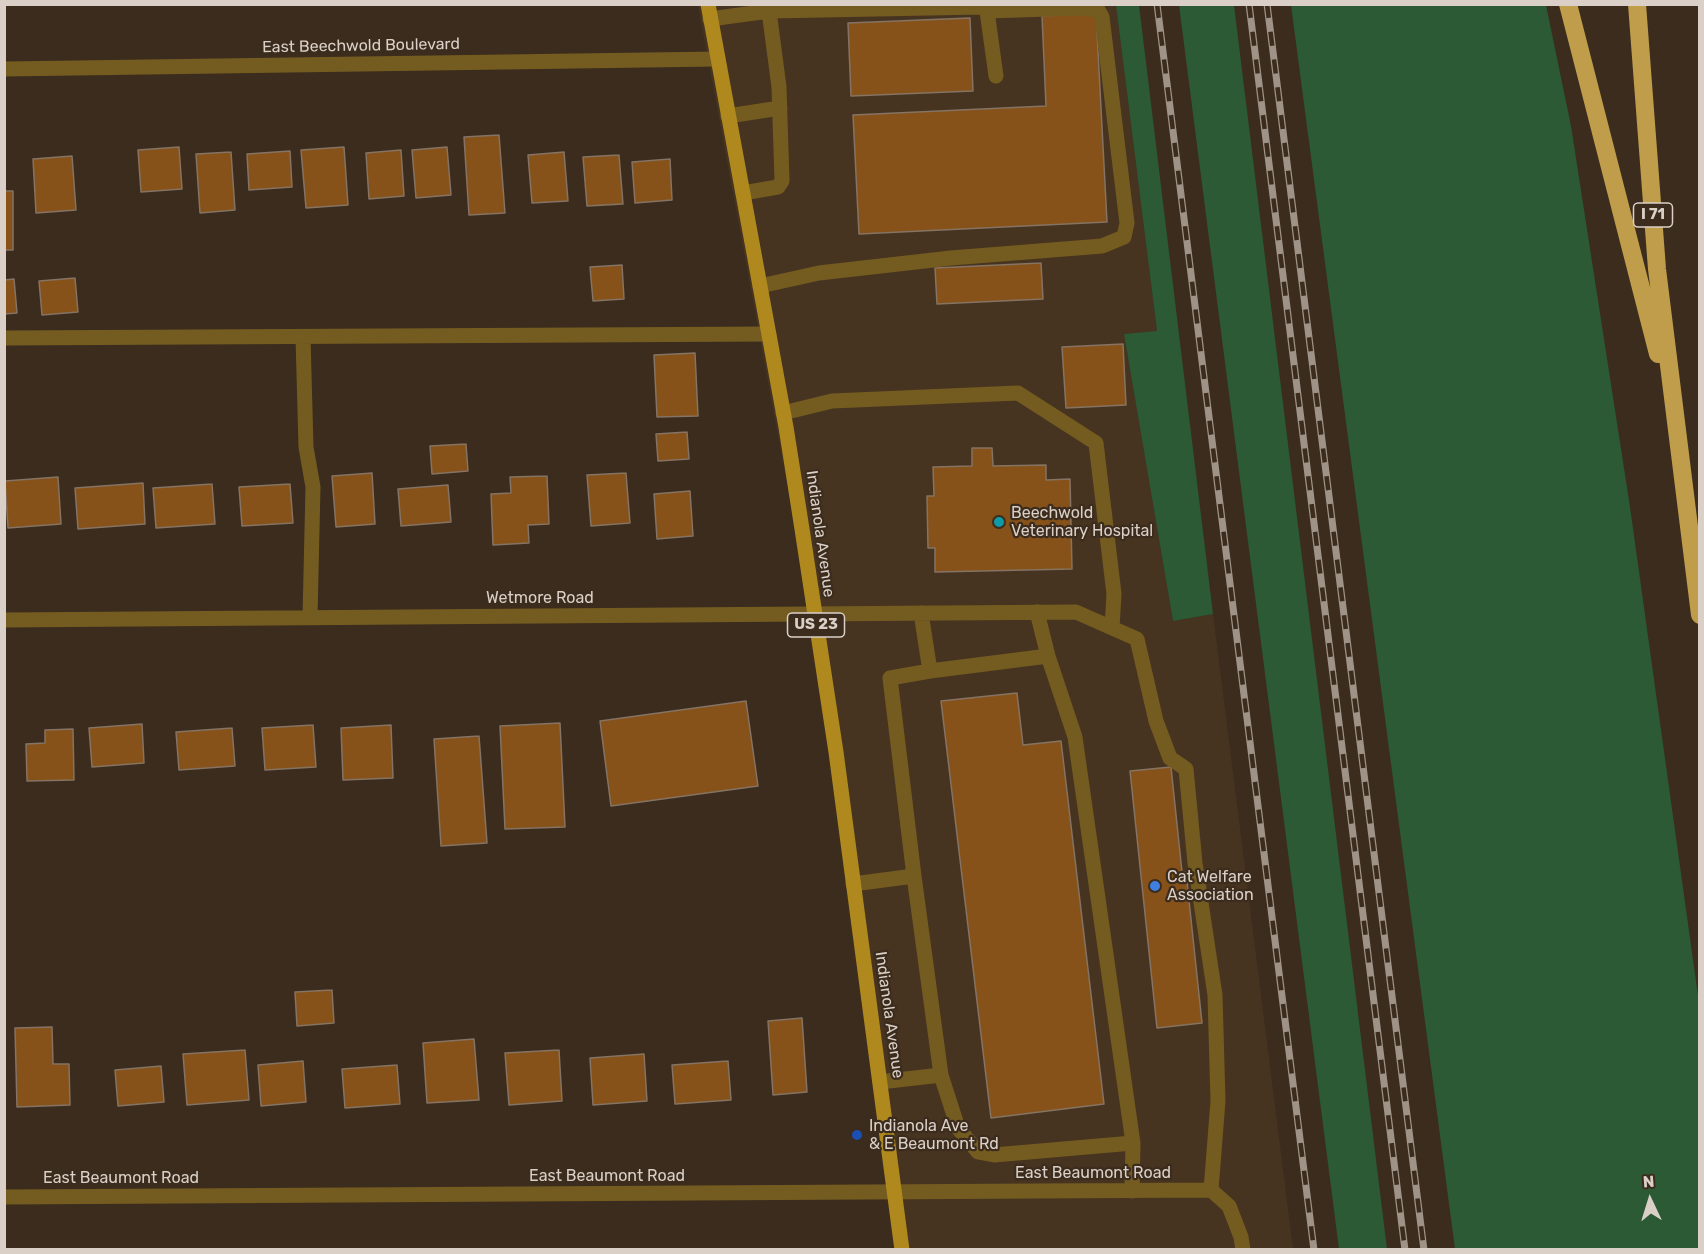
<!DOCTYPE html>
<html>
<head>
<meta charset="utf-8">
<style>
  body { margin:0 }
  #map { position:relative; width:1704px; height:1254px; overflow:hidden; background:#3b2c1d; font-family:Rubik,sans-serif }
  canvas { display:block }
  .frame { position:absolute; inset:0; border:6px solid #dad0c7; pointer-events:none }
  .north { position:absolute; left:1620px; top:1170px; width:60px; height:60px; -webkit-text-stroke:4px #3b2c1d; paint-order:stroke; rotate:356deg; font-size:16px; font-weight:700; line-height:24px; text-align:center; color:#dad0c7 }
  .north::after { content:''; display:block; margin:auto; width:21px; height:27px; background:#dad0c7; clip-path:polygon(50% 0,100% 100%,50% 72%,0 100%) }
</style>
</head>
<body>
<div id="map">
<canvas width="1704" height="1254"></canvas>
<div class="frame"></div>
<div class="north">N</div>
</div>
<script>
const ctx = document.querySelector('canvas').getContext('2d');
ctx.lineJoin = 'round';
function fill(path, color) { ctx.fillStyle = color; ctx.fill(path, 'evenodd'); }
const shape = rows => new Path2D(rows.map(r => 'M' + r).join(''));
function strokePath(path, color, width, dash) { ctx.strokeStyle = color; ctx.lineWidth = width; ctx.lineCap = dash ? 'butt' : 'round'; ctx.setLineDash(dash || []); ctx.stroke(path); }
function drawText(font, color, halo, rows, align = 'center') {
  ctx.font = font + ' Rubik,sans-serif'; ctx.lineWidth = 4.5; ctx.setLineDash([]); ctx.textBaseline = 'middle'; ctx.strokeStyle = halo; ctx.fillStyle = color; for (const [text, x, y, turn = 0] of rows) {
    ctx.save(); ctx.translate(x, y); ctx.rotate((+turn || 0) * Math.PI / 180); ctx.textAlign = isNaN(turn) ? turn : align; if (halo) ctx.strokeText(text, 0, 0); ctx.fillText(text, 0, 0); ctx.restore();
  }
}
fill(shape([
  [698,5,1116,5,1157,332,1124,334,1173,621,1213,614,1293,1249,902,1249,812,618]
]), '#473420');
fill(shape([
  [1116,5,1139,5,1213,614,1173,621,1124,334,1157,331],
  [1179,5,1234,5,1387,1249,1339,1249],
  [1291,5,1546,5,1571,126,1630,507,1699,1003,1699,1249,1455,1249]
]), '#2c5a34');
const building = shape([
  [1096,13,1107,222,859,234,853,115,1046,106,1042,16,1096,13],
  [970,18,973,91,851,96,848,23,970,18],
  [499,135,505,213,469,215,464,137,499,135],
  [179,147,182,189,141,192,138,150,179,147],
  [344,147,348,205,306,208,301,150,344,147],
  [447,147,451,195,416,198,412,150,447,147],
  [401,150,404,196,369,199,366,153,401,150],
  [290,151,292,187,249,190,247,154,290,151],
  [231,152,235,210,200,213,196,154,231,152],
  [564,152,568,201,532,203,528,155,564,152],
  [619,155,623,204,587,206,583,157,619,155],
  [72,156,76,210,36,213,33,159,72,156],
  [670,159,672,200,635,203,632,162,670,159],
  [4,191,13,191,13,250,4,250,4,191],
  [1041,263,1043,299,937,304,935,268,1041,263],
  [622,265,624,299,593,301,590,267,622,265],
  [75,278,78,312,42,315,39,281,75,278],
  [14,279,17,313,4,314,4,280,14,279],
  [1123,344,1126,405,1066,408,1062,347,1123,344],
  [695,353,698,416,657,417,654,355,695,353],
  [687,432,689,459,658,461,656,434,687,432],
  [466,444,468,471,432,474,430,446,466,444],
  [972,448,992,448,993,466,1046,465,1046,480,1070,479,1072,569,935,572,935,548,928,548,927,496,934,496,933,467,972,466,972,448],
  [372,473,375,524,336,527,332,476,372,473],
  [626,473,630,523,591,526,587,475,626,473],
  [547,476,549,524,528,525,529,543,493,545,491,494,511,493,510,477,547,476],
  [58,477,61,524,8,528,5,481,58,477],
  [143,483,145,524,78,529,75,488,143,483],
  [212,484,215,524,156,528,153,488,212,484],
  [290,484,293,523,242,526,239,487,290,484],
  [448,485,451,522,401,526,398,489,448,485],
  [690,491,693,536,657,539,654,494,690,491],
  [1017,693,1023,745,1061,741,1104,1104,991,1118,941,701,1017,693],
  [746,701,758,786,611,806,600,721,746,701],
  [560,723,565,827,505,829,500,726,560,723],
  [142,724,144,763,92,767,89,728,142,724],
  [313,725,316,767,265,770,262,728,313,725],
  [391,725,393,778,343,780,341,728,391,725],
  [232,728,235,766,179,770,176,732,232,728],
  [73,729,74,780,27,781,26,744,45,743,45,730,73,729],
  [479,736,487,843,441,846,434,739,479,736],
  [1171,767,1182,872,1186,872,1202,1023,1157,1028,1130,771,1171,767],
  [332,990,334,1023,297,1026,295,992,332,990],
  [802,1018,807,1092,773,1095,768,1021,802,1018],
  [52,1027,53,1064,69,1064,70,1105,17,1107,15,1028,52,1027],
  [474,1039,479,1100,427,1103,423,1043,474,1039],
  [245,1050,249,1100,187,1105,183,1054,245,1050],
  [559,1050,562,1101,509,1105,505,1053,559,1050],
  [644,1054,647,1101,593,1105,590,1058,644,1054],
  [303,1061,306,1102,261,1106,258,1065,303,1061],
  [728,1061,731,1100,675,1104,672,1065,728,1061],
  [397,1065,400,1104,345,1108,342,1069,397,1065],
  [161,1066,164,1102,118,1106,115,1070,161,1066]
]);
fill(building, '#865219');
strokePath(building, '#857363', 1.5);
strokePath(shape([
  [710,19,769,11,769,4],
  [4,69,718,59],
  [728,116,780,108],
  [743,193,778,187,782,181,779,87,769,11,982,7,987,11,996,76],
  [760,286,819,273,951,258,1102,246,1124,237,1127,223,1102,17,1098,10,1081,8,987,11],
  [303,337,306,447,313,487,310,617],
  [4,338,769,334],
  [783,413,832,401,1018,393,1096,443,1114,594,1112,628],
  [1037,612,1048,656,1075,737,1133,1143,1132,1191],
  [921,613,930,671,890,678,914,876,941,1075,958,1128,978,1152,994,1155,1133,1143],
  [4,620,1076,612,1137,639,1156,721,1170,758,1186,769,1195,863,1215,995,1218,1101,1211,1190],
  [930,671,1048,656],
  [853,884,914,876],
  [880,1082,941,1075],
  [1211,1190,1229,1206,1241,1237,1243,1250],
  [4,1197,1211,1190]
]), '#745c21', 15);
strokePath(shape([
  [708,4,786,427,802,529,836,752,902,1250]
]), '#af891e', 15);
strokePath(shape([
  [1568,4,1658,354],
  [1637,4,1657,269,1700,615]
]), '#bf9d4a', 18);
const rail = shape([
  [1157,4,1314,1250],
  [1249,4,1405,1250],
  [1267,4,1424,1250]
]);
strokePath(rail, '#9f9388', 7);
strokePath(rail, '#3b2c1d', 4.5, [14]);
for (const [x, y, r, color] of [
  [999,522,6,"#0f9aa8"],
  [1155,886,6,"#3f7fe0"],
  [857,1135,6,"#1a4fb4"]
]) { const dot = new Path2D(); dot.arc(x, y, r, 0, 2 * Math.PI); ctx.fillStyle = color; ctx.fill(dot); strokePath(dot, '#3b2c1d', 2); }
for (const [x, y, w] of [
  [1653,215,39],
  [816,625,57]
]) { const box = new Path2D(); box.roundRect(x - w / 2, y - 12, w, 24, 4.5); ctx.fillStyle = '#3b2c1d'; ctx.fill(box); strokePath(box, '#dad0c7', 1.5); }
drawText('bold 15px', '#dad0c7', null, [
  ["I 71",1653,215],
  ["US 23",816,625]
]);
drawText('16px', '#dad0c7', '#3b2c1d', [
  ["East Beechwold Boulevard",361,46,-1],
  ["Indianola Avenue",820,534,82],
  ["Wetmore Road",540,598],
  ["Indianola Avenue",889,1015,82],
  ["East Beaumont Road",1093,1173],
  ["East Beaumont Road",607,1176],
  ["East Beaumont Road",121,1178]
]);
drawText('16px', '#dad0c7', '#3b2c1d', [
  ["Beechwold",1011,513],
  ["Veterinary Hospital",1011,531],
  ["Cat Welfare",1167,877],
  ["Association",1167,895],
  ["Indianola Ave",869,1126],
  ["& E Beaumont Rd",869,1144]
], 'left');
</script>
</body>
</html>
